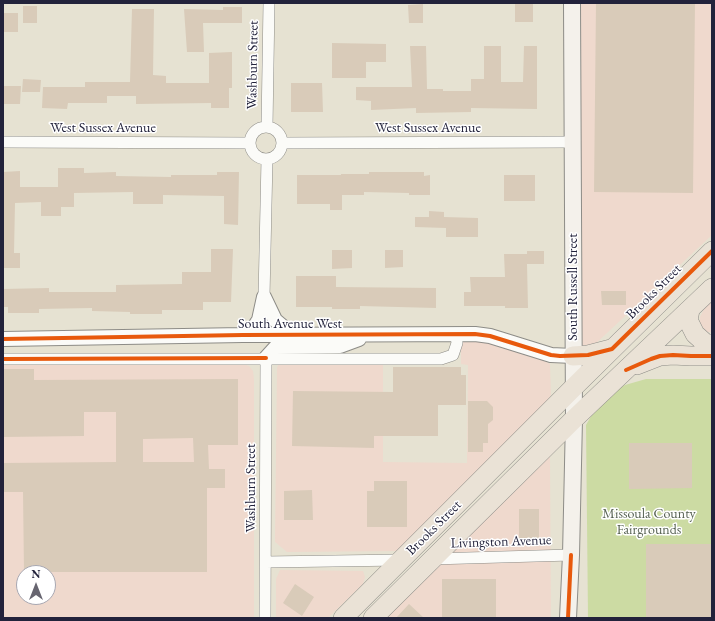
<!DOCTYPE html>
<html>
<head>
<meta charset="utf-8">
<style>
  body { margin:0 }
  #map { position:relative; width:715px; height:621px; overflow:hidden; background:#e6e2d2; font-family:"EB Garamond",serif }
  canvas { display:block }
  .frame { position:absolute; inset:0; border:4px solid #22223b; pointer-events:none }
  .north { position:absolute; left:16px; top:565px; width:40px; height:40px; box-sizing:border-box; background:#fff; border:1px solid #a7a7b1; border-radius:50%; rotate:0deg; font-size:11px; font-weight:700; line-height:16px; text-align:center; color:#22223b }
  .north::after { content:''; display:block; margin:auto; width:14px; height:18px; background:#676570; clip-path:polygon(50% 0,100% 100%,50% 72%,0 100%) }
</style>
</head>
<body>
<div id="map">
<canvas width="715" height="621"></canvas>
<div class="frame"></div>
<div class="north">N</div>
</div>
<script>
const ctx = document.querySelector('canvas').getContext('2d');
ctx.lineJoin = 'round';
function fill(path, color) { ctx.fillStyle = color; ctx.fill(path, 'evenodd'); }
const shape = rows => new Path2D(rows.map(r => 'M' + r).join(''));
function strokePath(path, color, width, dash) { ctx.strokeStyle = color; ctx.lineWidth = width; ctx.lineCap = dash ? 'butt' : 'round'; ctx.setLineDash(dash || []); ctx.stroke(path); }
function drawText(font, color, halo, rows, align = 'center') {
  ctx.font = font + ' "EB Garamond",serif'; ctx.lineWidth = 3; ctx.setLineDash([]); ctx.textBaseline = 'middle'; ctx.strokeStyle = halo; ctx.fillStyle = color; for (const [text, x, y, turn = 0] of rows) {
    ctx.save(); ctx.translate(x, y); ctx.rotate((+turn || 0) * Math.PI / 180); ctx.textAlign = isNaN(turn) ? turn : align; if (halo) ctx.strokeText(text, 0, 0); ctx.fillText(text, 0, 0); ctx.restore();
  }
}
fill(shape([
  [581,3,712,3,712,235,592,347,580,346],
  [712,298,712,332,706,332,700,326,700,317,704,309],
  [463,339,494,343,541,358,550,364,551,395,547,401,401,547,396,551,287,552,275,542,277,368,279,363,383,361,383,462,467,463,468,365,461,364,461,340],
  [3,363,243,364,249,366,253,371,254,379,254,618,3,618],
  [24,573,48,573,48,597,24,597],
  [545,457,550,457,551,618,383,618],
  [280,570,363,571,365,577,363,584,328,618,276,618,276,579]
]), '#efd9cd');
fill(shape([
  [646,379,712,379,712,618,588,618,586,425,594,411,608,395,625,385]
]), '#ccdba3');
fill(shape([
  [515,3,533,3,533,22,515,22],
  [596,3,695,3,693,193,594,192],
  [423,4,423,23,409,23,408,5],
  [23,6,37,6,37,23,23,23],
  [223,7,242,7,242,23,203,23,204,52,187,52,184,9,223,10],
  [132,9,154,9,153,75,166,76,166,83,209,83,209,53,232,52,232,88,229,88,229,108,211,108,211,103,136,104,136,96,107,96,107,103,68,103,67,109,42,108,43,87,85,87,85,82,130,82],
  [3,13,18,13,18,32,3,32],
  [332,43,386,44,386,62,366,62,366,78,332,78],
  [410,46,426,46,427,89,443,89,443,91,471,91,471,79,484,79,484,46,501,46,501,82,523,82,524,46,537,46,537,109,471,108,471,112,416,113,416,108,371,110,371,101,356,100,356,87,412,87],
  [23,79,41,80,40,92,22,92],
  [291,83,322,83,323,112,291,112],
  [3,86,21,86,20,104,3,104],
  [58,168,84,168,84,173,116,172,116,176,171,177,171,175,217,175,217,172,239,172,238,225,224,224,224,196,163,195,163,204,133,204,133,192,74,193,74,207,61,207,61,216,41,216,41,202,15,203,14,253,20,253,20,268,3,268,3,172,20,171,20,187,58,187],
  [369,172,424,172,424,176,430,175,430,195,409,195,409,193,364,192,364,195,342,195,342,210,330,210,330,204,297,204,297,175,341,175,341,174,369,174],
  [504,175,535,175,535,201,504,201],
  [429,211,444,212,444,217,478,218,478,237,446,237,446,228,415,227,415,217,429,217],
  [211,249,233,249,231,302,203,302,203,310,162,310,162,314,130,314,130,312,92,311,92,308,39,309,39,313,8,313,8,307,3,307,3,289,49,288,49,292,116,292,116,285,182,284,182,272,211,272],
  [332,250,352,250,352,268,332,269],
  [385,250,403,250,403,267,385,268],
  [527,251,544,251,544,264,527,264,528,308,505,308,505,306,464,306,464,292,471,292,470,277,505,277,504,254,527,254],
  [296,276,336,276,336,287,436,288,436,308,360,306,360,309,332,309,332,307,296,307],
  [601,291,626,291,626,305,602,305],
  [393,367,461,367,461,375,466,375,466,405,438,405,438,436,374,436,374,448,292,446,293,391,393,392],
  [3,369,34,369,34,380,238,379,238,445,208,445,209,469,225,469,225,488,207,488,207,572,24,572,23,492,3,492,3,463,116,462,116,412,84,412,84,436,3,437],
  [193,438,194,462,143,462,143,439],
  [468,401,487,401,493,407,493,420,488,424,488,443,483,443,483,452,468,452],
  [629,443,692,443,692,488,629,489],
  [374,481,407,481,407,527,367,527,367,491,374,491],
  [312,490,313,520,284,520,284,491],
  [519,509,539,509,539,545,519,545],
  [646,544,712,544,712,618,646,618],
  [442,579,496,579,496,618,442,618],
  [295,584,314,597,302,616,283,603],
  [409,604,424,618,396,618]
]), '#d9cbb9');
const minor = shape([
  '250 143a16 16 0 1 1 32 0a16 16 0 1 1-32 0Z',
  [267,127,269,3],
  [3,142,250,143],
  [282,143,573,142],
  [264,297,267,159],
  [3,359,441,359,453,355,457,343,456,335],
  [432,559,571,555],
  [266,562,402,560],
  [265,618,266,358]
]);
const tertiary = shape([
  [264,297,275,320,294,336],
  [243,335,252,330,257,323,259,320,264,297],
  [3,339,243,335,475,334,490,336,551,355,573,356],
  [266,358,276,347,340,346,359,339]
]);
const secondary = shape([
  [568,618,571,555,574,419,572,3]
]);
const trunk = shape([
  [690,310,688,320,695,334,705,343,712,345],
  [573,356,588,355,611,349],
  [637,365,660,356,673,355,691,356,712,356],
  [343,618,574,387,712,251],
  [373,618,574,419,712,288]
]);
strokePath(minor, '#8d8c87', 12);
strokePath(tertiary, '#8d8c87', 16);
strokePath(secondary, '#8d8c87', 18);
strokePath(trunk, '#8d8c87', 20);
strokePath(minor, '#fbfbf8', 11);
strokePath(tertiary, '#fbfbf8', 14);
strokePath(secondary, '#f4f1eb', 16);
strokePath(trunk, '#eae2d6', 19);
strokePath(shape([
  [3,339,243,335,475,334,490,336,551,355,560,356,588,355,612,349,712,251],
  [3,359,266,358],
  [626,370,651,359,660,356,673,355,691,356,712,356],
  [568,618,571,555]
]), '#e8590c', 4);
drawText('14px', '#22223b', '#fff', [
  ["Washburn Street",253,65,-89],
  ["West Sussex Avenue",103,128],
  ["West Sussex Avenue",428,128],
  ["South Russell Street",573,287,-90],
  ["Brooks Street",654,292,-45],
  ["South Avenue West",290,324],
  ["Washburn Street",251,488,-90],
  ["Brooks Street",434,528,-45],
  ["Livingston Avenue",501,542,-2]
]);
drawText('14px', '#566152', '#fff', [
  ["Missoula County",649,514],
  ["Fairgrounds",649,530]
]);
</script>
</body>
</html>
